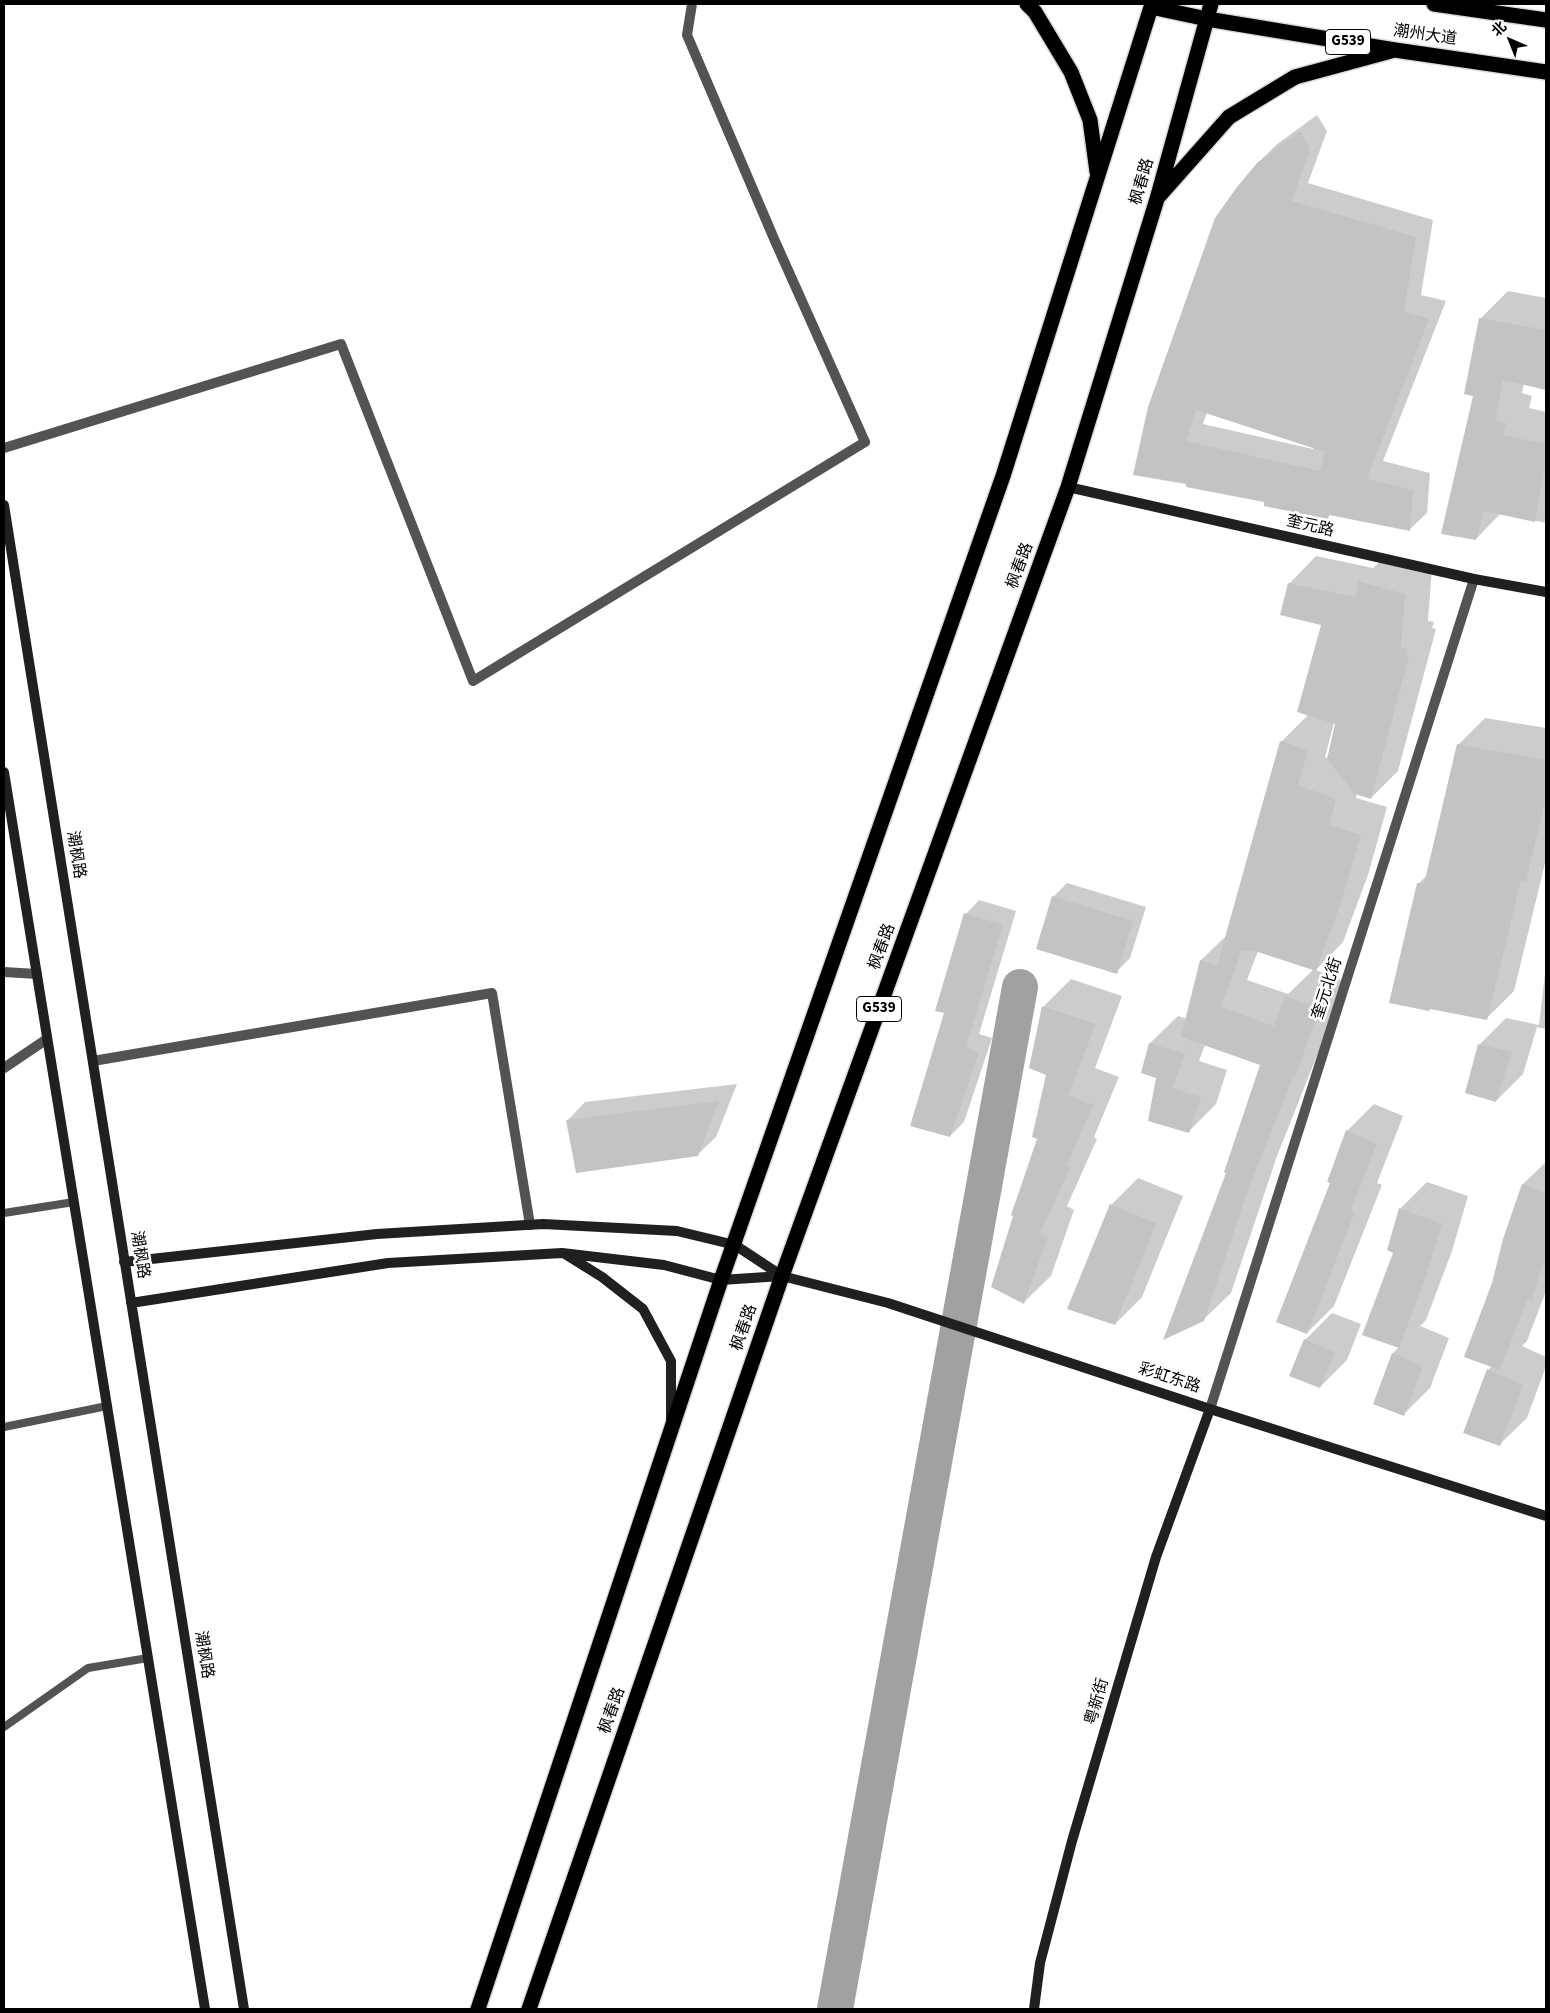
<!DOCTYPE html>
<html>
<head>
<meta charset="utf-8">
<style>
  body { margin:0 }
  #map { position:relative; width:1550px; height:2013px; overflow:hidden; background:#fff; font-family:"Source Sans 3","Noto Sans SC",sans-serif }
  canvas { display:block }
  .frame { position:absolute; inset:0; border:5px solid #000; pointer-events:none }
  .north { position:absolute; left:1485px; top:15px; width:50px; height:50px; -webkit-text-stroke:4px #fff; paint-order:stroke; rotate:316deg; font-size:14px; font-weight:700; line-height:20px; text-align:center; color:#000 }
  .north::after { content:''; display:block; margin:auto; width:18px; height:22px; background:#000; clip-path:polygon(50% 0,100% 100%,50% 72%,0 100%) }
</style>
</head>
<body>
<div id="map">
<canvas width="1550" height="2013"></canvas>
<div class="frame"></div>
<div class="north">北</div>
</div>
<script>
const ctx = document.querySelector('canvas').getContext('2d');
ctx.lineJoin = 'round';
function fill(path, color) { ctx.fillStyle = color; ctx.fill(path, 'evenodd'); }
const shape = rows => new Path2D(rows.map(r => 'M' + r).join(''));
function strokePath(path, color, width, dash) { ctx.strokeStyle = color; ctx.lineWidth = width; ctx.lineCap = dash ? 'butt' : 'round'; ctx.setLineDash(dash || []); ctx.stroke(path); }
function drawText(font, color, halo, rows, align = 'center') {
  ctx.font = font + ' "Source Sans 3","Noto Sans SC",sans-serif'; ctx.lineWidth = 5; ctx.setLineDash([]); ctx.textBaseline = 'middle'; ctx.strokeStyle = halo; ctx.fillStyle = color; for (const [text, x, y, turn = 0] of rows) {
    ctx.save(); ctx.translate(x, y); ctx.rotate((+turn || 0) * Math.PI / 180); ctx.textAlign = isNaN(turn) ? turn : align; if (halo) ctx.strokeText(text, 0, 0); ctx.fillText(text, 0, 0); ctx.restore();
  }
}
fill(shape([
  [1317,115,1327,131,1308,183,1433,220,1421,295,1446,301,1383,461,1430,473,1427,513,1409,530,1331,514,1328,517,1188,483,1134,474,1258,163,1276,145],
  [1207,412,1313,447,1313,449,1203,424],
  [1508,291,1546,298,1546,388,1524,383,1522,393,1532,396,1529,408,1546,412,1546,523,1501,513,1476,539,1475,395,1465,393,1481,318],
  [1387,555,1432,567,1428,621,1434,622,1432,628,1436,629,1398,771,1371,798,1357,793,1356,798,1387,807,1368,875,1343,942,1316,970,1345,982,1322,1049,1318,1053,1277,1156,1231,1293,1203,1320,1228,1172,1261,1064,1205,1045,1199,1061,1227,1070,1216,1104,1189,1131,1157,1077,1150,1043,1178,1016,1187,1019,1201,960,1227,935,1281,742,1309,714,1323,624,1289,584,1316,556,1373,568],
  [1334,723,1337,724,1328,759,1325,757],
  [1258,951,1314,969,1288,994,1247,980],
  [1485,718,1546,728,1546,859,1514,991,1487,1018,1418,884,1427,875,1458,745],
  [1067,883,1146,907,1130,958,1116,972,1053,897],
  [979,900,1016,911,979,1034,992,1038,964,1122,950,1136,945,1013,966,914],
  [1546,965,1546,1029,1537,1027,1523,1074,1496,1101,1479,1045,1506,1018,1539,1025],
  [1071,979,1122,996,1095,1068,1119,1077,1094,1137,1097,1139,1067,1206,1074,1210,1051,1276,1023,1303,1039,1138,1048,1075,1030,1067,1044,1006],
  [737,1084,716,1137,697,1155,567,1121,585,1102],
  [1374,1104,1403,1116,1377,1183,1382,1185,1334,1306,1307,1333,1332,1183,1347,1131],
  [1546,1162,1546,1291,1527,1341,1522,1346,1546,1357,1546,1366,1527,1418,1499,1445,1488,1370,1492,1366,1493,1283,1504,1240,1523,1184],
  [1138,1178,1183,1196,1142,1297,1115,1324,1111,1205],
  [1427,1182,1468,1196,1452,1251,1426,1320,1420,1326,1449,1338,1430,1388,1403,1415,1374,1403,1393,1353,1399,1347,1364,1334,1395,1253,1400,1209],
  [1332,1313,1361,1324,1347,1360,1320,1387,1305,1340]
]), '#0003');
strokePath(shape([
  [835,2009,1020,987]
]), '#a1a1a1', 36);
fill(shape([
  [1300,131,1310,149,1292,201,1416,237,1404,312,1429,319,1367,479,1413,490,1410,531,1329,515,1328,519,1264,506,1264,502,1186,487,1186,484,1133,475,1148,407,1215,218,1237,187,1257,163],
  [1196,410,1325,452,1320,471,1186,441],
  [1479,318,1546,330,1546,390,1503,380,1495,420,1506,423,1503,435,1546,444,1546,461,1535,522,1484,511,1476,540,1441,534,1473,396,1464,394],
  [1358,581,1405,594,1401,648,1408,649,1406,655,1409,656,1371,799,1355,794,1327,759,1335,724,1297,712,1321,625,1280,615,1288,583,1356,597],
  [1280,741,1308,750,1298,785,1336,799,1329,825,1361,835,1341,903,1316,971,1252,950,1252,952,1242,950,1221,1007,1274,1026,1285,996,1319,1009,1295,1078,1293,1077,1250,1184,1204,1321,1163,1340,1226,1173,1224,1172,1260,1065,1181,1037,1200,960,1217,966],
  [1457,744,1546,760,1546,797,1526,882,1521,881,1487,1020,1430,1009,1429,1011,1389,1003,1417,883,1424,884],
  [1052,896,1133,921,1117,974,1036,949],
  [964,913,1003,925,966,1047,979,1052,950,1137,910,1126,944,1013,935,1011],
  [1042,1006,1096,1024,1068,1095,1093,1105,1067,1165,1071,1166,1040,1234,1048,1237,1024,1304,991,1287,1013,1216,1011,1215,1037,1139,1032,1137,1046,1075,1029,1068],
  [1149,1043,1185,1054,1172,1088,1201,1097,1189,1133,1148,1121,1156,1078,1141,1073],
  [1478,1044,1512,1052,1496,1102,1465,1093],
  [719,1101,698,1156,576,1173,566,1120],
  [1346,1130,1377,1144,1351,1210,1355,1212,1307,1334,1276,1322,1330,1183,1327,1182],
  [1522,1184,1546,1193,1546,1253,1532,1300,1528,1298,1500,1370,1464,1357,1492,1283,1503,1239],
  [1110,1204,1156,1223,1115,1325,1067,1309],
  [1399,1208,1442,1224,1425,1279,1399,1348,1362,1335,1393,1253,1387,1250],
  [1304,1339,1335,1352,1320,1388,1289,1376],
  [1392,1353,1423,1366,1404,1416,1373,1404],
  [1487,1369,1523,1385,1500,1446,1463,1433]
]), '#c3c3c3');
const highway = shape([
  [1027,4,1035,12,1071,72,1090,120,1097,172],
  [1434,4,1546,20],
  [1151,7,1207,19,1395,50,1546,72],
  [1159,196,1229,117,1295,77,1391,51],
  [478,2009,721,1280,1003,476,1152,4],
  [529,2009,782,1276,1068,487,1157,199,1211,4]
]);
strokePath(highway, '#dbdbdb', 18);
strokePath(shape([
  [4,1213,74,1202],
  [4,1427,107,1406],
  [4,1727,88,1668,148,1658]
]), '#535353', 8);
strokePath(shape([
  [4,448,341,344,473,681,865,442,775,241,687,35,692,4],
  [4,972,37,974],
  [93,1061,492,993,530,1225],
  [4,1068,47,1039],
  [1210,1409,1474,579]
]), '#535353', 10);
strokePath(shape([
  [1068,487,1474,579,1546,592],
  [4,505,244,2009],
  [4,772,205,2009],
  [565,1254,602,1277,643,1309,671,1361,671,1419],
  [124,1262,377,1234,543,1224,677,1231,735,1245,782,1276],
  [131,1303,388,1263,562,1253,664,1265,721,1280,782,1276,888,1303,1210,1409,1546,1516],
  [1034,2009,1040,1963,1072,1841,1156,1557,1210,1409]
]), '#202020', 10);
strokePath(highway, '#000', 15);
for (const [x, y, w] of [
  [1348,42,45],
  [879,1009,45]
]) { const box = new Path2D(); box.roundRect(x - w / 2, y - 12.5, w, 25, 4); ctx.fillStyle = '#fff'; ctx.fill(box); strokePath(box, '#000', 1); }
drawText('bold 15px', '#000', null, [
  ["G539",1348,42],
  ["G539",879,1009]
]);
drawText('16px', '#000', '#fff', [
  ["潮州大道",1425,36,8],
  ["枫春路",1143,182,-74],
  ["奎元路",1310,527,13],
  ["枫春路",1021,566,-70],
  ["潮枫路",75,855,81],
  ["枫春路",883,947,-70],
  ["奎元北街",1328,989,-72],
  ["潮枫路",139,1255,81],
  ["枫春路",745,1328,-71],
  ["彩虹东路",1169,1379,18],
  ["潮枫路",203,1655,81],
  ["粤新街",1098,1702,-74],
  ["枫春路",613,1711,-71]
]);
</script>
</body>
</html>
